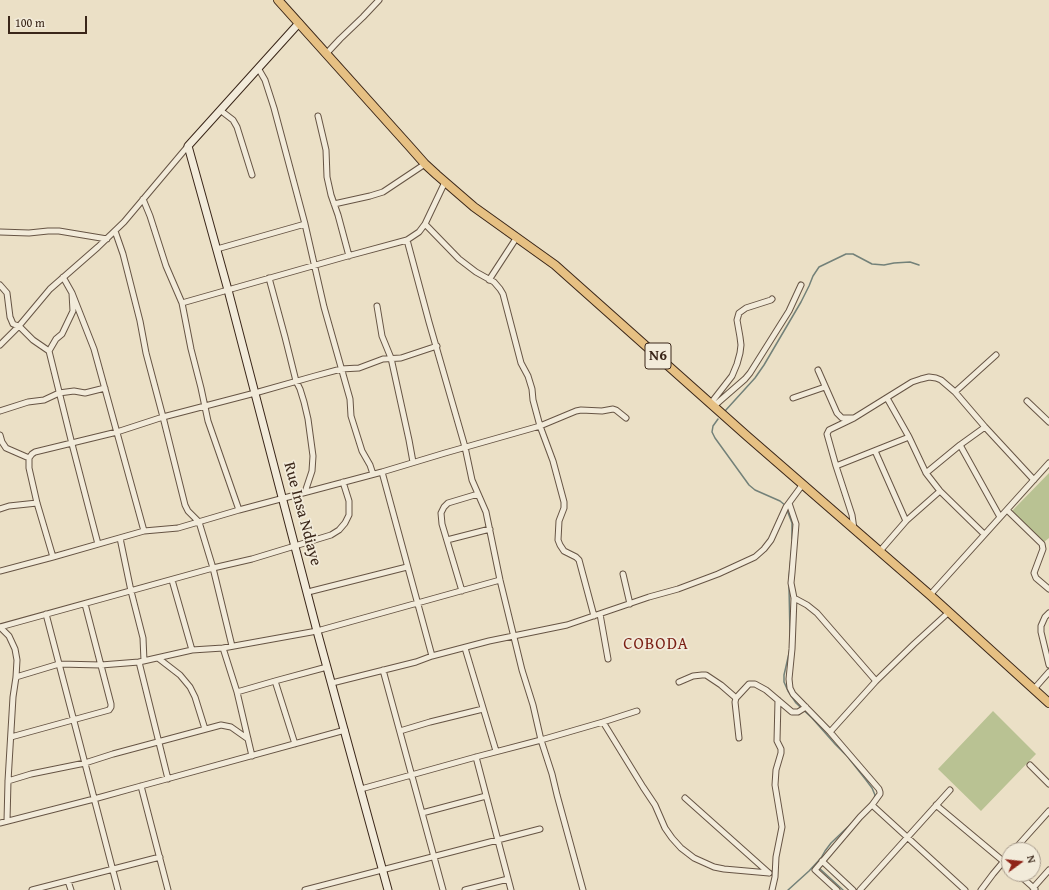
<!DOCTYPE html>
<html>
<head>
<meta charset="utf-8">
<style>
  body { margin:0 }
  #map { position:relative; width:1049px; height:890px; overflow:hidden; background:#ebe0c6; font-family:"Gentium Book Plus",serif }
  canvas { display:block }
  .north { position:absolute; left:1001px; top:842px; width:40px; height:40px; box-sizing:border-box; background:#f2ebda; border:1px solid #a89c8d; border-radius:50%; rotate:75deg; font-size:11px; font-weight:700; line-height:16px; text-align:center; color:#3a2619 }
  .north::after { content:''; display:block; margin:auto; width:14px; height:18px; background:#8f2418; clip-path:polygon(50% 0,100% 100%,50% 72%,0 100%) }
  .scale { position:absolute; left:8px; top:16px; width:79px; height:18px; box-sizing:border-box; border:2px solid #3a2619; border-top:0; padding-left:5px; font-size:12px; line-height:14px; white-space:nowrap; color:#3a2619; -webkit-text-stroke:3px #f2ebda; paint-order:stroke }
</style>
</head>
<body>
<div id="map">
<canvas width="1049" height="890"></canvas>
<div class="north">N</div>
<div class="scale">100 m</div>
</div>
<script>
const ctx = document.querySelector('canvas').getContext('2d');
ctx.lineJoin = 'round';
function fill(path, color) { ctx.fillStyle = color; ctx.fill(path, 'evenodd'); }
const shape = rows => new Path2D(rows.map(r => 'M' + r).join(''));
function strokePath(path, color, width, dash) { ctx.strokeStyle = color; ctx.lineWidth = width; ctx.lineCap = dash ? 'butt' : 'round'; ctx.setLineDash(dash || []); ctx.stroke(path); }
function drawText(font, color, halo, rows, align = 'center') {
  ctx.font = font + ' "Gentium Book Plus",serif'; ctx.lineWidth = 3.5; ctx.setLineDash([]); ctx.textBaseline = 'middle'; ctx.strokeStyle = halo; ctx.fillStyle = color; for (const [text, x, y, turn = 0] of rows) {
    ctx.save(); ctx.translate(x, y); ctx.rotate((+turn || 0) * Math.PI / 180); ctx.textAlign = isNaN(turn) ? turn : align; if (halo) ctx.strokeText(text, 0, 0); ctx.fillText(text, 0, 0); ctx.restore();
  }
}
fill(shape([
  [1049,473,1049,538,1044,542,1012,511],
  [993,711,1036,754,981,811,938,769]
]), '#b9c293');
strokePath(shape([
  [725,411,755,378,764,365,801,302,809,286,813,276,819,267,846,254,853,254,872,264,884,265,894,263,910,262,919,265],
  [718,419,713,426,712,432,715,438,749,485,755,490,780,501,786,506],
  [787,510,792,523,792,539],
  [789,577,792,547],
  [789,587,790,635],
  [790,649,784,675,784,682,788,691,796,703,812,718,835,744,847,756,866,780,872,788,875,795,874,799],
  [819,868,843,890],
  [788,890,809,871,821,858,825,851,831,843,854,821]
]), '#738179', 1.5);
const minor = shape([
  [326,54,340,39,363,17,379,0],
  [258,68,265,80,274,108,305,224,324,307,350,399,351,416,362,451,370,465,373,474],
  [220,110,233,120,237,127,252,175],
  [318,116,326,150,327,177,331,195,338,215,349,256],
  [143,199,150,216,166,266,182,303,344,257,407,240,419,232,425,224,445,182],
  [334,204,370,196,383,192,425,164],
  [425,224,459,259,476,272,494,282,500,289,503,294,521,363,528,376,532,389,533,400,540,426,553,461,564,502,564,508,559,521,558,540,560,545,564,551,576,557,579,560,594,616],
  [115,231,123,254,140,321,146,353,163,417,185,505,188,511,199,522,213,568,232,646],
  [0,232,29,233,48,231,59,231,107,239],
  [407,240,429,322,465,447,472,480,486,512,500,580,522,670,533,705,541,740,552,774,557,795,583,890],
  [217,249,305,224],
  [269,278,285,337,296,381,300,389,304,402,308,419,313,456,312,471,305,492],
  [489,280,517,237],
  [0,285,7,293,10,317,13,324,19,326,33,340,49,351,72,444,98,544],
  [72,293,94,349,144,531],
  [182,303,191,349,201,388,208,421,239,510],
  [377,306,382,336,391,358,409,440,413,462],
  [0,345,19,326,50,289,98,247,124,222,188,146],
  [49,351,56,339,62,334,73,311,72,293,63,277],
  [818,370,837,413,842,418,853,418],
  [955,392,996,355],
  [793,398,825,387],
  [887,398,909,437,926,473,940,491,984,534],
  [1027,401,1049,422],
  [711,403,732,376,737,364,740,353,741,345,740,337,737,320,739,313,746,308,771,300,772,299],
  [714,406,745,379,750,373,789,311,801,285],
  [0,411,28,402,44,400,59,393,74,391,85,393,105,388],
  [0,435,2,442,6,448,29,458],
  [960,445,1000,517],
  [875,451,906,521],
  [836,466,909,437],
  [382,472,432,656],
  [926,473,960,445,985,427],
  [789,503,796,524,792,573,791,583,794,598,792,649,789,679,790,688,793,694,830,732,879,789,880,792,880,794,872,805,860,817,815,870,837,890],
  [0,509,9,506,37,503],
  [1007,510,1042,544,1043,549,1034,573,1036,578,1049,589],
  [854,529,852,515,836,466,827,434,829,430,854,418,912,382,921,379,929,377,936,378,941,380,955,392,985,427,1034,480],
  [120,538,131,591,143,638,144,661],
  [447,540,490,529],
  [880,551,906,521,940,491],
  [53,557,37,503,29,468,29,458,32,454,35,452,117,432,163,417,255,393,315,376,341,369,359,368,383,359,401,358,437,346],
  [0,571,53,557,144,531,178,528,239,510,382,472,445,453,540,426,576,411,581,410,602,411,613,409,616,410,626,418],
  [623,574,630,604],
  [172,580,192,650],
  [462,591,442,524,441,513,444,507,448,503,478,494],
  [308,592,407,567],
  [930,595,1049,463],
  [794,598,807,605,817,613,876,681],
  [1049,613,1045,617,1041,626,1041,632,1049,665],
  [46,614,118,890],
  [600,614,608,659],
  [0,627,213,568,252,559,331,535,339,530,345,523,349,515,349,501,343,482],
  [0,627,9,636,15,649,17,660,16,677,13,697,8,781,7,821],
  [223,648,237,692,252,756],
  [465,648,496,751],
  [158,658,180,675,190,687,195,697,205,729],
  [139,662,168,779],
  [383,670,443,890],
  [16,677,59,664,101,665,139,662,192,650,223,648,317,631,500,580],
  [275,681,295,744],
  [679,682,693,676,702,675,706,675,721,685,736,698],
  [332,683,416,662,432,656,489,641,567,625,649,597,678,589,718,574,755,557,764,549,771,540,786,507,803,484],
  [1034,689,1049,672],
  [237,692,275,681,327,667],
  [603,722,637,711],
  [400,731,430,722,483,709],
  [830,732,876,681,914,644,949,612],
  [11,737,109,710,111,707,111,704,85,604],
  [739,738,735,702,736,698,749,684,755,684,766,690,792,712,798,712,806,707],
  [476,757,511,890],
  [1030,765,1049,784],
  [8,781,31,774,85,763,113,754,221,725,231,727,248,739],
  [141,786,168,890],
  [361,789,476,757,541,740,603,722,643,787,655,805,665,828,672,838,681,848,694,858,714,867,724,869,769,873],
  [685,798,769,873],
  [872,805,965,890],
  [936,805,1009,866],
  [422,813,486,796],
  [0,823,94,799,141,786,345,730],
  [1014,850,1049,811],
  [822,861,853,890],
  [1018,874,1035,889],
  [68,881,71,890],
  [1033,888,1049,870],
  [32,890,160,857],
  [305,890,540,829],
  [465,890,508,879],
  [772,890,775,877,776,857,782,827,775,785,776,770,781,753,781,749,777,741,778,700],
  [860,890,950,790],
  [981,890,993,874,1009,855]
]);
const secondary = shape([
  [299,23,188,146,228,290,317,631,388,890]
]);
const primary = shape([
  [278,0,410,147,425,164,437,175,474,207,555,265,747,436,930,595,1049,703]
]);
strokePath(minor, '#665444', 7);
strokePath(secondary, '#3a2619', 9);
strokePath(primary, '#3a2619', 10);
strokePath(minor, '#f2ebda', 5);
strokePath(secondary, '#f2ebda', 7);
strokePath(primary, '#e6c083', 8);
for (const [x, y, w] of [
  [658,356,26]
]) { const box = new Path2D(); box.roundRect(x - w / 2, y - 13, w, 26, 3); ctx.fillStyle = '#f2ebda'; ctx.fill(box); strokePath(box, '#3a2619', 1); }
drawText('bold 15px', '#3a2619', null, [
  ["N6",658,356]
]);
drawText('16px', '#3a2619', '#f2ebda', [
  ["Rue Insa Ndiaye",302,514,75]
]);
ctx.letterSpacing = '1px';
drawText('17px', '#7a1f14', '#f2ebda', [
  ["COBODA",656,645]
]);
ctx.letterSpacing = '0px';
</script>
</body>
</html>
